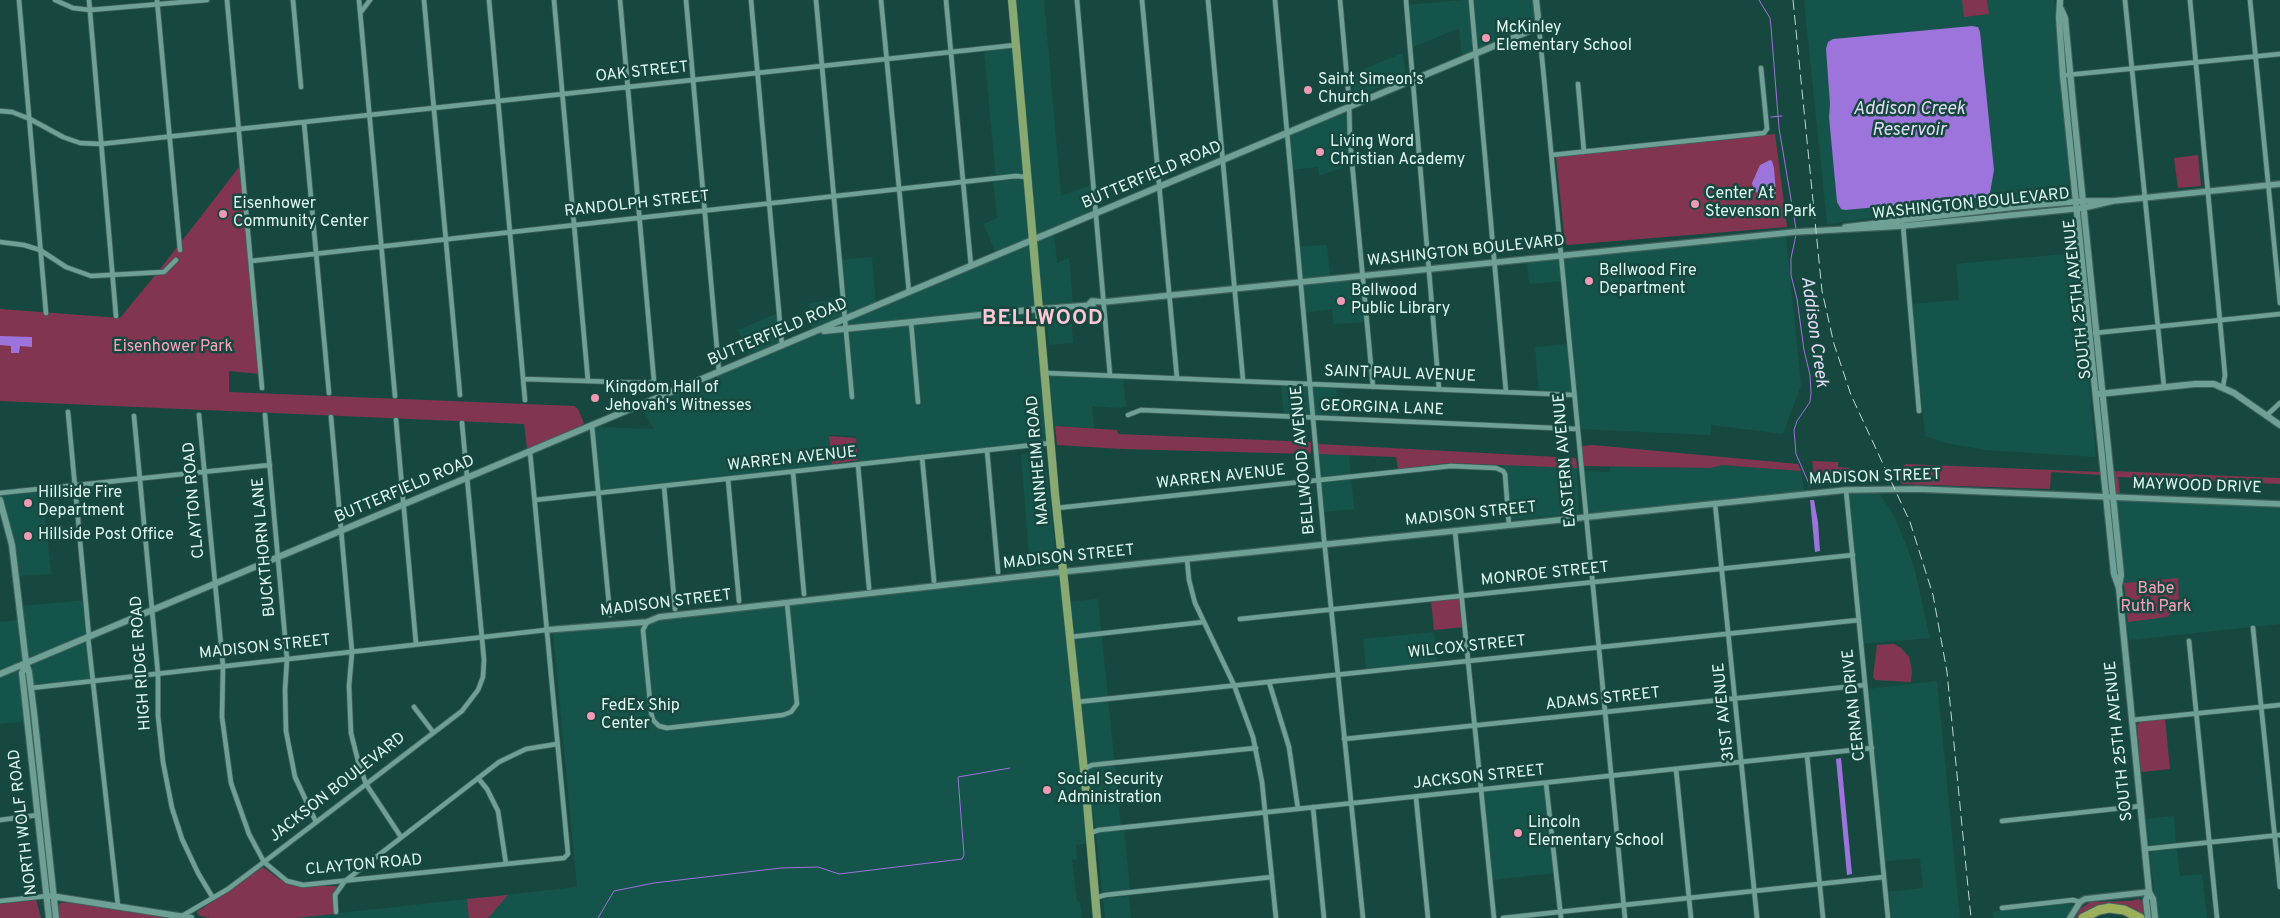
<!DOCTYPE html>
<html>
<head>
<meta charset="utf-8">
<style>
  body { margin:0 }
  canvas { display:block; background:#174840 }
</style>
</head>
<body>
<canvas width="2280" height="918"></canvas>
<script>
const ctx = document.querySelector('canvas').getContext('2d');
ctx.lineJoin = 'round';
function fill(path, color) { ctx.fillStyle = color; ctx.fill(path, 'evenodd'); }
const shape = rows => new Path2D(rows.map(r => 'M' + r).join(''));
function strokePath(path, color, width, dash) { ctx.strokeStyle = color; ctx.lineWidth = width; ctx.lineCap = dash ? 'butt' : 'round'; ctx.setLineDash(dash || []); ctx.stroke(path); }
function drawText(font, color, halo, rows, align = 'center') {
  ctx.font = font + ' Overpass,sans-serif'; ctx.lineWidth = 5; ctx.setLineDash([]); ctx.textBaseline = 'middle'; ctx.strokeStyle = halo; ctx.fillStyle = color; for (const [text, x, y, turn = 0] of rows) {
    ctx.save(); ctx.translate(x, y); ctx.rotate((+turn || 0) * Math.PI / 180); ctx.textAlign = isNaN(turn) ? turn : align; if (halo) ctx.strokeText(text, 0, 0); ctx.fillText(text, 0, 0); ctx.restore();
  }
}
fill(shape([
  [1012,0,1044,0,1061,196,1094,184,1096,213,1033,240],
  [1466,0,1536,0,1538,27,1462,59,1459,28,1411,48,1405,5],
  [1804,0,2054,0,2068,153,2069,194,2067,198,2058,200,1895,215,1827,224],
  [1016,47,1026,174,996,178,984,50],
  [1403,53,1406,76,1355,97,1352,74],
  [1349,108,1353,164,1319,176,1318,167,1291,170,1287,134],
  [1026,176,1032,240,996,255,984,224,997,218,993,179],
  [1054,233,1057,263,1069,258,1073,304,1039,308,1034,241],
  [1786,235,1801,385,1783,434,1711,425,1711,435,1578,429,1562,256],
  [1032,242,1038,308,847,328,846,320],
  [1327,245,1330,278,1301,281,1298,247],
  [2076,253,2096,457,1986,450,1946,443,1925,436,1912,304,1959,300,1956,264],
  [1560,255,1562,281,1529,284,1527,259],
  [872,257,876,305,812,332,809,303,842,299,839,260],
  [1363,276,1368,322,1334,324,1332,309,1304,313,1301,282],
  [1038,309,1050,443,859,464,856,436,829,435,832,467,601,492,594,427,654,429,641,407,818,332],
  [778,313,781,344,750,357,738,330],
  [1071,315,1073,343,1049,345,1047,322,1049,319],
  [1568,344,1573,394,1539,393,1535,347],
  [1045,375,1123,378,1126,406,1120,408,1092,406,1094,428,1051,426],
  [1281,384,1336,386,1339,418,1284,416],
  [1045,452,1056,559,1049,568,1030,570,1021,454],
  [1319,454,1349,455,1354,509,1323,512],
  [1501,465,1577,468,1579,513,1510,520,1504,469],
  [1722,465,1801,471,1804,493,1586,516,1583,471,1610,472,1610,466,1711,468],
  [42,489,51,574,19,576,16,545,0,495],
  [1877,490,1893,514,1905,542,1914,567,1930,638,1863,644,1848,491],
  [2115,501,2280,507,2280,624,2129,640],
  [1061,574,1089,843,1076,845,1077,859,1072,860,1077,901,1080,902,1082,918,295,918,577,887,553,631],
  [1098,599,1121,828,1124,828,1130,890,1102,892,1095,823,1085,766,1067,602],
  [87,600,90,635,27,662,22,606],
  [20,620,25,662,0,673,0,622],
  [1434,632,1437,663,1366,670,1363,639],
  [88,637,92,681,32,689,27,664],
  [24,665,26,721,0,724,0,675],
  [1937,681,1960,918,1892,918,1889,892,1923,888,1920,858,1885,861,1868,689],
  [1545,785,1555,873,1490,880,1481,792],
  [2174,816,2176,843,2150,845,2146,819],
  [2177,848,2180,876,2202,874,2207,918,2157,918,2150,855,2154,851],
  [1129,896,1131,918,1105,918,1103,899],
  [2068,903,2073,907,2067,918,1994,918,1993,912]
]), '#15544a');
fill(shape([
  [1962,0,1987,0,1989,14,1964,17],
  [1775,134,1787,227,1567,245,1565,243,1556,156],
  [2198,155,2201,186,2178,188,2174,158],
  [240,166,260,374,229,371,229,392,574,406,578,409,584,423,581,426,527,449,524,424,0,401,0,309,120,318,157,273],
  [1055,426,1117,430,1118,434,1311,442,1311,452,1310,454,1123,449,1057,445],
  [829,436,856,438,858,460,832,464],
  [1318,444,1576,458,1577,468,1449,463,1398,469,1396,457,1319,454],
  [1593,445,1798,464,1801,471,1722,465,1711,468,1584,466,1581,446],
  [1812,461,1838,462,1838,467,1852,468,1855,470,1855,474,1814,473],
  [1906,464,2101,472,2101,475,2051,472,2050,489,1902,484,1890,469,1900,469],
  [2112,471,2280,478,2280,484,2118,477,2120,493,2116,493],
  [2178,578,2179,604,2167,617,2128,622,2124,583],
  [1461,597,1464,627,1434,630,1431,600],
  [1894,644,1901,648,1909,657,1912,671,1911,682,1875,680,1873,677,1877,645],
  [2165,719,2170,769,2141,772,2137,725,2141,721],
  [263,867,279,879,293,886,337,886,333,895,334,914,295,918,210,918,200,916,197,912],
  [508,895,488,918,469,918,467,899],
  [2139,899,2143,902,2145,918,2124,907,2075,918,2081,908,2091,902,2130,901],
  [36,900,41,918,0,918,0,904],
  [70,902,174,918,57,918,57,906,61,903]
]), '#823550');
fill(shape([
  [1972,26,1978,27,1980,32,1994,170,1990,193,1986,197,1845,210,1841,209,1837,202,1829,117,1830,104,1826,49,1828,42,1833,39],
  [1770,160,1772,161,1774,168,1776,193,1774,195,1761,195,1754,191,1752,183,1760,165],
  [0,336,32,337,32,347,20,346,19,353,11,353,11,346,0,345],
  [1810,500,1814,500,1818,522,1820,551,1815,552],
  [1841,758,1852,874,1847,875,1836,759]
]), '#9d73dc');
strokePath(shape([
  [1759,0,1770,18,1771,27,1779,128,1796,229],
  [1771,117,1782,116],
  [1796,235,1791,258,1791,275,1797,299,1804,350,1810,375,1811,393,1810,402,1797,421,1794,430,1796,454,1810,486],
  [598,918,614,891,654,883,781,868,818,867,839,874,962,859,964,855,958,777,1010,768]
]), '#9d73dc', 1);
const minor = shape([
  [19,0,46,313],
  [55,0,73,8,90,10,207,0],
  [89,0,116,316],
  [157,0,180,250],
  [227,0,262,388],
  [293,0,301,87],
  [359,0,395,396],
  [424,0,460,395],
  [489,0,525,400],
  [554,0,588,381],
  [686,0,719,372],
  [751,0,782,346],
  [816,0,852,397],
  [881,0,909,292],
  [946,0,971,266],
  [1077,0,1110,375],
  [1142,0,1177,378],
  [1208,0,1243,380],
  [1275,0,1324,539,1363,918],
  [1340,0,1349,100,1350,141,1373,387],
  [1406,0,1439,389],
  [1471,0,1506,392],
  [2125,0,2164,387],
  [2190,0,2225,375,2223,387],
  [2250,0,2280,303],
  [361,12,370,0],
  [1539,27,1625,918],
  [2067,75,2280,54],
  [1578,84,1584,152],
  [0,111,12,112,30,119,63,137,80,143,101,144,1016,45],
  [304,122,329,393],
  [1552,155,1764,133,1767,129,1761,68],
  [1903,225,1919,411],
  [0,242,24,245,40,250,66,267,91,276,164,272,176,260],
  [251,261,1016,176,1027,177],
  [911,322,918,402],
  [2095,333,2280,314],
  [1045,373,1574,395],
  [524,379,649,383,654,381,620,0],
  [68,412,89,637],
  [199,415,223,666,222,717,231,783,249,834,264,862,287,881,303,885,564,858,568,854,530,452],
  [265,415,287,659,285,690,286,731,295,777,316,822],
  [1128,415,1141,410,1577,429],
  [134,416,158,674,158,716,163,762,172,808,182,839,198,873,213,898],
  [2266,416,2280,403],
  [331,417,352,652,349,686,351,733,358,761,366,784,401,837],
  [396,420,416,644],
  [592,426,610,615],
  [987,450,998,572],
  [922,457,934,581],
  [858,465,869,588],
  [793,472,804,594],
  [728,479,739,601],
  [664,486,675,609],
  [1846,490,1888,918],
  [0,493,270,465],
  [535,500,1051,443],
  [1715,503,1757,918],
  [1057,508,1451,466,1496,468,1503,471,1505,474,1509,525],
  [1455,531,1494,918],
  [1187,559,1189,580,1195,603,1234,685,1253,737,1262,782,1276,918],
  [1240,619,1853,555],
  [647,622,643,630,651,712,653,720,659,726,667,728,783,715,791,712,797,704,787,603],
  [2253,628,2280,887],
  [88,637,118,906],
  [1070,637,1204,622],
  [2189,641,2217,918],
  [1269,682,1289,747,1298,809],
  [31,688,546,630],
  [1077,702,1859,620],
  [414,707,433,732],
  [2132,720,2280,705],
  [1344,739,1865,685],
  [1807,755,1823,918],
  [1084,769,1092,765,1256,748],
  [1676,769,1691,918],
  [478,778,487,789,498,811,506,864],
  [1546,783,1561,918],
  [1416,798,1428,918],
  [1313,807,1324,918],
  [0,820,38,815],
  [2002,821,2141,806],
  [1090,833,1099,830,1872,748],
  [2145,849,2280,835],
  [1095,898,1105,895,1272,877],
  [0,901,47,896],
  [2002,908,2073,900,2080,902],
  [336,912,335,895,345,881,499,762,526,749,557,744],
  [182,916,228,889,264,862,462,711,478,690,483,677,484,660,462,423],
  [1503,918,1884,877]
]);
const tertiary = shape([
  [1845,227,2015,207,2082,201,2113,201,2280,184],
  [1090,303,1092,301,1104,302,1795,232,1903,226,2083,208,2113,201],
  [1039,309,1093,305],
  [546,630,647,622,659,617,1042,574,1846,490,1917,489,2280,504],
  [2070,918,2080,902,2085,899,2149,892]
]);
const secondary = shape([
  [2060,0,2059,18,2063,76,2094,379,2114,574,2119,588,2149,892,2153,899,2155,918],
  [2061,9,2065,18,2074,114,2121,575,2119,586],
  [824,331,1039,309],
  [2099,394,2195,384,2214,384,2234,393,2280,425],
  [0,500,12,545,26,663,29,672,34,713,56,918],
  [26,663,22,673,49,918],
  [0,674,1539,27,1536,0],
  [51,896,191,918],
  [2148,918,2146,900,2149,892]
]);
const primary = shape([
  [1012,0,1055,494,1085,780,1097,918]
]);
const motorway = shape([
  [2083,918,2099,910,2109,908,2124,910,2140,918]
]);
strokePath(minor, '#3e625c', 6);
strokePath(tertiary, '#3e625c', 8);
strokePath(secondary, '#3e625c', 8);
strokePath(primary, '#3e625c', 9);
strokePath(motorway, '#3e625c', 11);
strokePath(minor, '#6fa096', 4.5);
strokePath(tertiary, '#6fa096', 5.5);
strokePath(secondary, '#6fa096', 6);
strokePath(primary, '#89a973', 8);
strokePath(motorway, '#9baf5c', 9);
strokePath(shape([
  [1793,0,1822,291,1834,344,1851,395,1910,522,1933,595,1947,672,1971,918]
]), '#bbd9d2', 1, [10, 5]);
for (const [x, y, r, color] of [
  [1486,38,5,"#f19ab4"],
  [1308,90,5,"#f19ab4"],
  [1320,152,5,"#f19ab4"],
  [1695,204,5,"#f19ab4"],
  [223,214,5,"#f19ab4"],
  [1589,281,5,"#f19ab4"],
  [1341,301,5,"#f19ab4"],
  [595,398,5,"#f19ab4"],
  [28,503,5,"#f19ab4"],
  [28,536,5,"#f19ab4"],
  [591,716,5,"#f19ab4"],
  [1047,790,5,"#f19ab4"],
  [1518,833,5,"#f19ab4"]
]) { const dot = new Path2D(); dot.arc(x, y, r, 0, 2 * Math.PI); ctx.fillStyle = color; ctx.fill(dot); strokePath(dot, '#174840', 2); }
drawText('16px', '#dff8f2', '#174840', [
  ["McKinley",1496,29],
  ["Elementary School",1496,47],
  ["Saint Simeon's",1318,81],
  ["Church",1318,99],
  ["Living Word",1330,143],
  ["Christian Academy",1330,161],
  ["Center At",1705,195],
  ["Stevenson Park",1705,213],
  ["Eisenhower",233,205],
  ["Community Center",233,223],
  ["Bellwood Fire",1599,272],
  ["Department",1599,290],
  ["Bellwood",1351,292],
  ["Public Library",1351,310],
  ["Kingdom Hall of",605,389],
  ["Jehovah's Witnesses",605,407],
  ["Hillside Fire",38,494],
  ["Department",38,512],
  ["Hillside Post Office",38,536],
  ["FedEx Ship",601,707],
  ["Center",601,725],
  ["Social Security",1057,781],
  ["Administration",1057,799],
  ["Lincoln",1528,824],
  ["Elementary School",1528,842]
], 'left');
drawText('16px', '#dff8f2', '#174840', [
  ["OAK STREET",642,73,-6],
  ["BUTTERFIELD ROAD",1152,176,-23],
  ["RANDOLPH STREET",637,205,-6],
  ["WASHINGTON BOULEVARD",1971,205,-6],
  ["WASHINGTON BOULEVARD",1466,252,-6],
  ["SOUTH 25TH AVENUE",2079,299,-96],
  ["BUTTERFIELD ROAD",778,333,-23],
  ["SAINT PAUL AVENUE",1400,375,2],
  ["GEORGINA LANE",1382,409,2],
  ["WARREN AVENUE",792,460,-6],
  ["MANNHEIM ROAD",1039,460,-95],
  ["BELLWOOD AVENUE",1304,460,-95],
  ["EASTERN AVENUE",1566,460,-95],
  ["WARREN AVENUE",1221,478,-6],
  ["MADISON STREET",1875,478,-2],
  ["MAYWOOD DRIVE",2197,487,2],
  ["BUTTERFIELD ROAD",405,490,-23],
  ["CLAYTON ROAD",195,500,-95],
  ["MADISON STREET",1471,515,-6],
  ["BUCKTHORN LANE",265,547,-95],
  ["MADISON STREET",1069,558,-6],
  ["MONROE STREET",1545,575,-6],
  ["MADISON STREET",666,604,-7],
  ["MADISON STREET",265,648,-6],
  ["WILCOX STREET",1467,648,-6],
  ["HIGH RIDGE ROAD",142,663,-94],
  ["ADAMS STREET",1603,700,-6],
  ["CERNAN DRIVE",1855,705,-96],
  ["31ST AVENUE",1725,712,-96],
  ["SOUTH 25TH AVENUE",2120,741,-96],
  ["JACKSON STREET",1479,778,-6],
  ["JACKSON BOULEVARD",338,788,-38],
  ["NORTH WOLF ROAD",24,822,-97],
  ["CLAYTON ROAD",364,866,-5]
]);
drawText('16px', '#fda2bd', '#174840', [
  ["Eisenhower Park",173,348],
  ["Babe",2156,590],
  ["Ruth Park",2156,608]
]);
drawText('italic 18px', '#e3dbf5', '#174840', [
  ["Addison Creek",1909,110],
  ["Reservoir",1909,131],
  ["Addison Creek",1813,332,82]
]);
ctx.letterSpacing = '1px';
drawText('bold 21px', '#fbc8d6', '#174840', [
  ["BELLWOOD",1043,320]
]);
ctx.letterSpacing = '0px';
</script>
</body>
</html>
